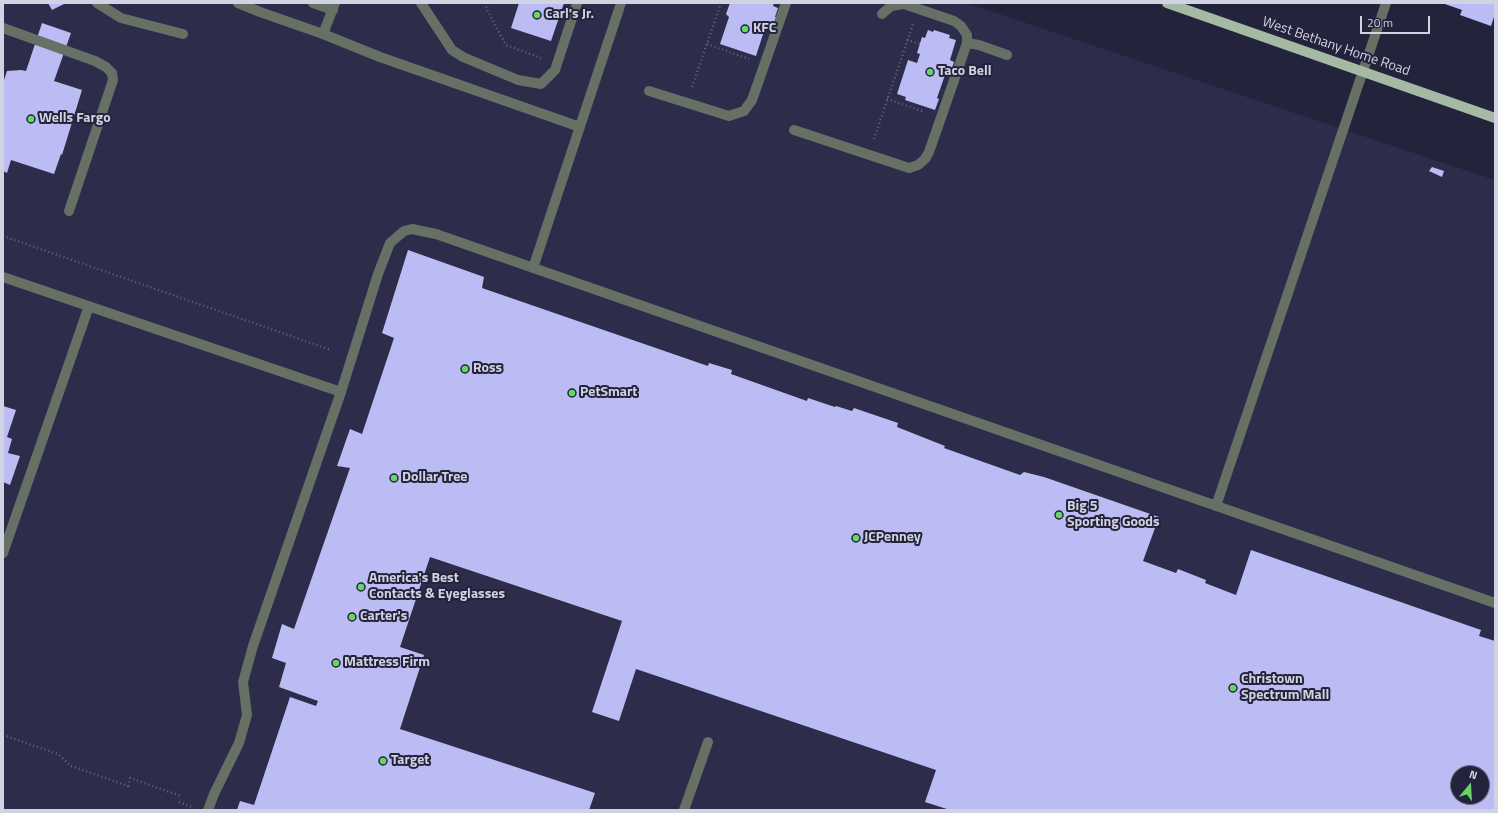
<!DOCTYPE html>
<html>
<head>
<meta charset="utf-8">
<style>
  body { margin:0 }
  #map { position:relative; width:1498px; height:813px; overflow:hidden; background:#24233c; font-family:"Titillium Web",sans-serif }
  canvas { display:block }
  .frame { position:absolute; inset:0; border:4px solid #d1d2e2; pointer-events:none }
  .north { position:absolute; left:1450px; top:765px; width:40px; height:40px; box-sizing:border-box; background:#24233c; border:1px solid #69697e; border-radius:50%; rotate:18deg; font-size:11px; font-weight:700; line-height:16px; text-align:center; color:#d1d2e2 }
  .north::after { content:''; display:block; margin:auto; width:14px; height:18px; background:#66d467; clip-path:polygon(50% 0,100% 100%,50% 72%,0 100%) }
  .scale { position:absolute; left:1360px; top:16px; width:70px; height:18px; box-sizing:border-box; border:2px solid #d1d2e2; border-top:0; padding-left:5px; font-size:12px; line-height:14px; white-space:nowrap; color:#d1d2e2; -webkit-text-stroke:3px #24233c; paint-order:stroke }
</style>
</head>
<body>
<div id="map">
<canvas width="1498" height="813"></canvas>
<div class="frame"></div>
<div class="north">N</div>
<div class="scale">20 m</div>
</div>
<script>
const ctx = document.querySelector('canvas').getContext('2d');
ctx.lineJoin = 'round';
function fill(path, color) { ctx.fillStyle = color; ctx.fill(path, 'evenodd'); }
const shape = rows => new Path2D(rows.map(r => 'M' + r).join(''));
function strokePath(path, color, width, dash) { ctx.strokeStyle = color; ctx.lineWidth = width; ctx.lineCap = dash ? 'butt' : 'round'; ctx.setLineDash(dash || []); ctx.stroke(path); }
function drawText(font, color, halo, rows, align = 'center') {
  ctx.font = font + ' "Titillium Web",sans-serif'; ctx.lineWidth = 4; ctx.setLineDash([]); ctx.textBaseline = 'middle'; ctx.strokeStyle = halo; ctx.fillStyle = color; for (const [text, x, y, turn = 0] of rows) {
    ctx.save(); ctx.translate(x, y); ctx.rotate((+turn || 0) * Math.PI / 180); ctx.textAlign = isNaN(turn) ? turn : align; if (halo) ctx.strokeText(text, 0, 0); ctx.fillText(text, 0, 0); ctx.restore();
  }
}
fill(shape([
  [3,3,966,3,1495,180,1495,810,3,810],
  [1458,773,1482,773,1482,797,1458,797]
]), '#2d2c4b');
fill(shape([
  [48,3,66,3,52,10],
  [519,3,564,3,551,41,511,28],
  [730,3,774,3,773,6,778,8,775,17,778,18,774,31,765,28,756,56,720,44,729,17,726,14],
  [1442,3,1495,3,1495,14,1491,26,1460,15,1462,10],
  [42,23,71,33,54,81,82,90,62,155,61,154,54,174,11,160,7,173,3,171,3,83,7,71,21,70,26,71],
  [928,30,933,32,934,30,950,35,949,38,956,40,950,60,954,62,949,77,945,75,937,98,939,99,935,110,905,100,906,97,897,94,908,60,917,63,920,54,917,53,922,37,925,38],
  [1432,167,1444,171,1442,177,1429,171],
  [408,250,484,277,482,288,708,366,709,363,732,370,731,374,807,401,808,398,835,407,836,406,852,411,854,408,898,423,897,427,945,446,944,448,1020,475,1024,472,1044,477,1159,517,1143,561,1176,573,1178,569,1206,580,1205,583,1236,595,1251,550,1481,630,1479,636,1495,641,1495,810,950,810,925,802,936,770,636,669,619,721,592,712,622,621,430,557,400,647,424,655,400,729,595,793,589,810,237,810,240,801,254,805,290,697,316,706,318,701,279,687,286,663,272,658,282,624,294,629,350,468,337,466,350,429,362,434,394,338,382,333],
  [1458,773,1482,773,1482,797,1458,797],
  [3,406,16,410,7,437,12,439,8,453,20,456,10,485,3,482]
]), '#bbbcf3');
strokePath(shape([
  [488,3,486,8,506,45,541,58],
  [907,40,920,44],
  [707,44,749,59],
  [692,87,721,3],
  [887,99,925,112],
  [874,139,913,24],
  [3,236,331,350],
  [3,735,58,754,71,766,128,786,130,778,181,796],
  [179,802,192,807]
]), '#65657b', 2.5, [1, 3]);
strokePath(shape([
  [97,3,121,18,183,34],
  [238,3,260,12,323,34,380,57,580,127],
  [313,3,333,10],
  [421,3,452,50,463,57,518,80,541,84,555,70,577,3],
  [3,28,95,61,106,67,112,73,113,80,69,211],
  [323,34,335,3],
  [967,43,979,45,1007,55],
  [649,91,729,116,744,111,752,100,786,3],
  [794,130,909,168,918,165,925,159,929,152,967,43,967,35,961,26,954,21,904,4,891,6,882,14],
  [533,268,621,3],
  [3,277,341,392],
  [1216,506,1386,3],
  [3,553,89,306],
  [208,810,214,794,239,743,247,715,243,682,253,646,341,392,378,274,390,243,404,231,412,229,436,234,1495,603],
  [684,810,708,742]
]), '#667065', 10);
strokePath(shape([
  [1167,3,1495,118]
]), '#a5baa4', 10);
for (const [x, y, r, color] of [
  [537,15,4,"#66d467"],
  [745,29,4,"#66d467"],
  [930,72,4,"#66d467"],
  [31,119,4,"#66d467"],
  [465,369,4,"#66d467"],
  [572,393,4,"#66d467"],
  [394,478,4,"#66d467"],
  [1059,515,4,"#66d467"],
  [856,538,4,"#66d467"],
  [361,587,4,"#66d467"],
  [352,617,4,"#66d467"],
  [336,663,4,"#66d467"],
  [1233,688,4,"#66d467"],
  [383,761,4,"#66d467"]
]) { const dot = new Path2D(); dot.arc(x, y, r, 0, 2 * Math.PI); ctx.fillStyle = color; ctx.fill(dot); strokePath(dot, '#24233c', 1.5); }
drawText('bold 14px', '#d1d2e2', '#24233c', [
  ["Carl's Jr.",545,15],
  ["KFC",753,29],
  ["Taco Bell",938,72],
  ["Wells Fargo",39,119],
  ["Ross",473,369],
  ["PetSmart",580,393],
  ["Dollar Tree",402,478],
  ["Big 5",1067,507],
  ["Sporting Goods",1067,523],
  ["JCPenney",864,538],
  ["America's Best",369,579],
  ["Contacts & Eyeglasses",369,595],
  ["Carter's",360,617],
  ["Mattress Firm",344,663],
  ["Christown",1241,680],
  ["Spectrum Mall",1241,696],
  ["Target",391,761]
], 'left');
drawText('14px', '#d1d2e2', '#24233c', [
  ["West Bethany Home Road",1336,47,19]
]);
</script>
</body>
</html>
